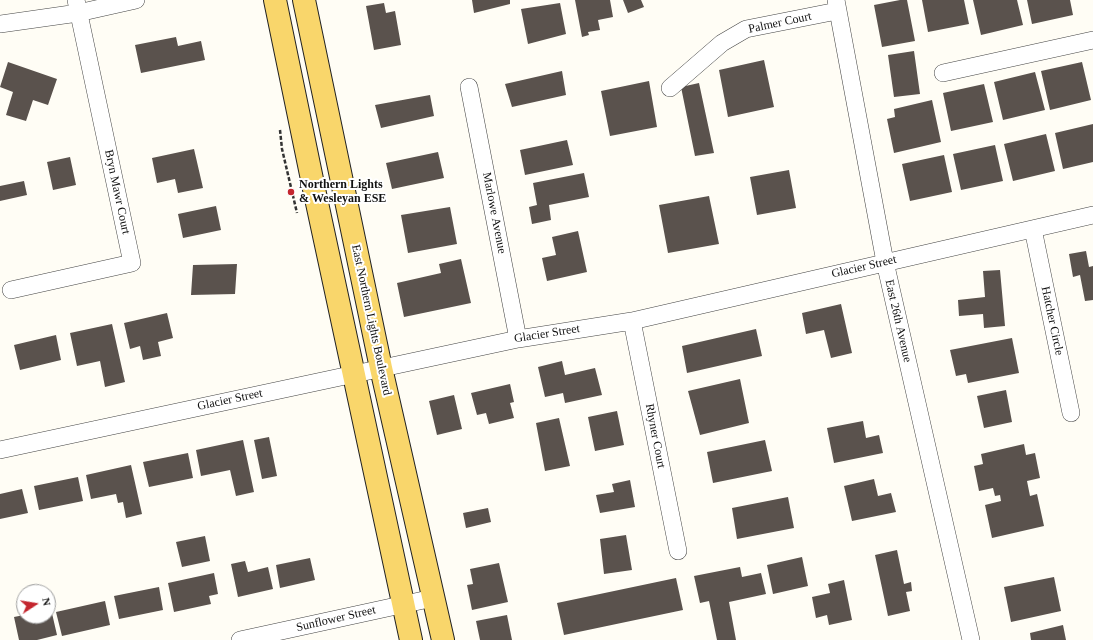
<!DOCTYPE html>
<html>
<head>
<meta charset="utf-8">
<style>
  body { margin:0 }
  #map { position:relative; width:1093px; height:640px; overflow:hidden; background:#fffdf5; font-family:Georgia,serif }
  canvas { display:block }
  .north { position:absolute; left:16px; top:584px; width:40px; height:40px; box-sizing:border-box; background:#fff; border:1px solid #a0a0a0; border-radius:50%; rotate:78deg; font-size:11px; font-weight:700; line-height:16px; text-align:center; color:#111 }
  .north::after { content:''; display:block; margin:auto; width:14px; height:18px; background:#c4262e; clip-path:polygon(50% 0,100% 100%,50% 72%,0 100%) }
</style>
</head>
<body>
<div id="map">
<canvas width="1093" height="640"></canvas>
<div class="north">N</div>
</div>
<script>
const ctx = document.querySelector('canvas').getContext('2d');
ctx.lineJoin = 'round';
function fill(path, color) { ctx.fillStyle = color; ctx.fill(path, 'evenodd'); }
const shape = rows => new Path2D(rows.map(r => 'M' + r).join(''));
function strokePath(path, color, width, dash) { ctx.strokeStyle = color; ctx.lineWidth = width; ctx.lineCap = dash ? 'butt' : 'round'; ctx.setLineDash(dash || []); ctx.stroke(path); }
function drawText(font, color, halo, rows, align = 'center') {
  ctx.font = font + ' Georgia,serif'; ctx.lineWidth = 4; ctx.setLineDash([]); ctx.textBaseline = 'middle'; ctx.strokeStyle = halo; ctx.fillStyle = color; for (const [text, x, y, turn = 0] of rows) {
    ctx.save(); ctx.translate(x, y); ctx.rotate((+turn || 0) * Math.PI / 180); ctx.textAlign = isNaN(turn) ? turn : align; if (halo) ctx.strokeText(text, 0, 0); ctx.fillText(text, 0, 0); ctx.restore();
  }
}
fill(shape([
  [472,0,510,0,510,4,474,13],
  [575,0,610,0,613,17,598,20,600,30,588,32,589,35,582,37],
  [623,0,641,0,644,7,628,13],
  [900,0,907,0,915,41,882,47,874,5],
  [922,0,964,0,969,24,928,32],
  [973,0,1017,0,1023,25,981,35],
  [1027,0,1070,0,1073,15,1032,24],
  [384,3,386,13,395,11,401,45,374,50,366,6],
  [560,3,566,34,528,44,521,9],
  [176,37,178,46,201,41,205,60,141,73,135,45],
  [914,51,920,94,894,97,888,55],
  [764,60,774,107,728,117,719,70],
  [8,62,57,79,48,105,33,100,26,121,6,115,13,92,0,87],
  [1082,62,1091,100,1050,110,1041,71],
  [562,71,566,95,512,107,505,84],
  [1035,72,1045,110,1003,120,994,82],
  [649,81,657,127,610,136,601,91],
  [699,83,714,153,695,156,681,87],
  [984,84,993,122,951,131,943,93],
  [430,95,434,116,381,128,375,105],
  [932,100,941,142,894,153,887,119,895,117,894,109],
  [1093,124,1093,162,1063,169,1055,133],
  [1046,134,1055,171,1013,181,1004,144],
  [567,140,573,165,525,175,520,150],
  [995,145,1003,181,961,190,953,154],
  [194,149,203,188,178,193,175,179,157,183,152,158],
  [438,152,444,178,392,189,386,163],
  [944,155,952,192,910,201,902,164],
  [70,157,76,185,53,190,47,162],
  [789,170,796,208,757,215,750,177],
  [584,173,589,197,549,205,551,220,532,224,529,207,537,205,533,183],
  [24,181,27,195,0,201,0,186],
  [709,196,719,244,668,253,659,205],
  [216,206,221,230,183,238,178,214],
  [450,207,457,244,408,253,401,215],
  [578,231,587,272,547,281,542,258,556,255,552,237],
  [1086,251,1089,267,1093,266,1093,300,1085,301,1080,275,1073,277,1069,254],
  [461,259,471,303,404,317,397,283,441,273,439,264],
  [237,264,235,294,191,295,193,265],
  [1000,270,1005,326,984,328,983,314,959,316,958,300,985,297,983,271],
  [841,304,852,353,831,358,824,330,806,334,802,313],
  [167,313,173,338,158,342,161,356,143,360,140,346,130,349,124,323],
  [112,324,125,382,105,387,100,361,77,366,70,333],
  [756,329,762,356,687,373,682,346],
  [56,335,61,360,20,370,14,345],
  [1012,338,1019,373,968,383,966,374,956,376,950,350],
  [562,361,565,375,595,368,602,395,565,403,563,393,545,397,538,367],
  [740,379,749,423,700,435,688,391],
  [510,384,514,402,510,403,514,418,489,424,486,413,477,415,471,393],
  [1006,390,1012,422,984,428,977,396],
  [454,395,462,429,437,435,429,401],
  [617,411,624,445,595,451,588,417],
  [559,418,570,466,545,471,536,423],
  [863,421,866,438,879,435,883,453,834,463,827,428],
  [269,437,277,476,262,479,254,440],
  [243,440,254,492,236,496,230,470,201,476,196,450],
  [765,440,772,471,713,483,707,452],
  [1024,444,1026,455,1035,453,1040,478,1027,481,1030,496,1037,494,1044,526,992,538,985,505,1001,501,1000,495,995,496,993,488,979,491,974,466,983,464,981,454],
  [188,453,193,478,149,487,143,462],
  [131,465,142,514,126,518,123,502,118,503,116,494,91,499,86,475],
  [78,477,83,501,39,510,34,486],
  [874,479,878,496,891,493,896,512,852,521,844,486],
  [630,480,635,507,600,513,596,495,614,492,612,484],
  [22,489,28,513,0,519,0,494],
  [788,497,794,528,737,539,732,508],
  [488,508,491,522,466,528,463,513],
  [626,535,632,570,604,574,600,539],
  [205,536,210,561,182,567,176,542],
  [897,550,904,584,911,582,912,591,906,592,910,611,888,616,875,555],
  [802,557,808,586,773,594,767,565],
  [310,558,315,580,280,588,276,565],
  [245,561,248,572,268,567,273,589,238,597,231,564],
  [499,563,508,602,472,610,467,585,473,584,470,569],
  [740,567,742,577,761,573,766,594,729,602,736,640,717,640,709,601,700,603,694,576],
  [214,573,218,594,209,596,211,604,174,612,168,583],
  [1054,577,1061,611,1011,622,1004,587],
  [676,578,683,610,564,635,557,603],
  [844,580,852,620,829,625,827,615,816,618,812,597,830,593,828,584],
  [159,587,163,610,119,619,114,596],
  [105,601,110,625,62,636,56,612],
  [48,609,51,609,57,635,37,640,19,640,14,617,24,615,48,616],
  [507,615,512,640,480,640,476,621],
  [1063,625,1066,640,1031,640,1030,633]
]), '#5a524d');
const street = shape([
  [836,0,885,262,971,640],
  [0,24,78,13,136,0],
  [943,73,1093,40],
  [469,87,518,339],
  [670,88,722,43,746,29,837,11],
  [1033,229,1071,413],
  [11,290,132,263,76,0],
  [632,321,678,551],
  [0,450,518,339,632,321,1093,215],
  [240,640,433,598]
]);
const primary = shape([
  [275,0,314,189,411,640],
  [304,0,381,368,443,640]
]);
strokePath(street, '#444', 18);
strokePath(primary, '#222', 24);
strokePath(shape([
  [280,130,282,149,297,213]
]), '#333', 2.5, [4, 2]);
strokePath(street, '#fff', 17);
strokePath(primary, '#f9d66b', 22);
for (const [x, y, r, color] of [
  [291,192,4,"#c4262e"]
]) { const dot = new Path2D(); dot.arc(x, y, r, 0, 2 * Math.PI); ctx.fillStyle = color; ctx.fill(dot); strokePath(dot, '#fff', 1.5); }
drawText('12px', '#111', '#fff', [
  ["Palmer Court",780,23,-12],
  ["Bryn Mawr Court",117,192,78],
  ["Marlowe Avenue",494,213,79],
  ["Glacier Street",864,267,-13],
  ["East Northern Lights Boulevard",371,320,78],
  ["East 26th Avenue",898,321,77],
  ["Hatcher Circle",1052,321,78],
  ["Glacier Street",547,334,-9],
  ["Glacier Street",230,400,-12],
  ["Rhyner Court",655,436,79],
  ["Sunflower Street",336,619,-13]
]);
drawText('bold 12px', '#111', '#fff', [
  ["Northern Lights",299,185],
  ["& Wesleyan ESE",299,199]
], 'left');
</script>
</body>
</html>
